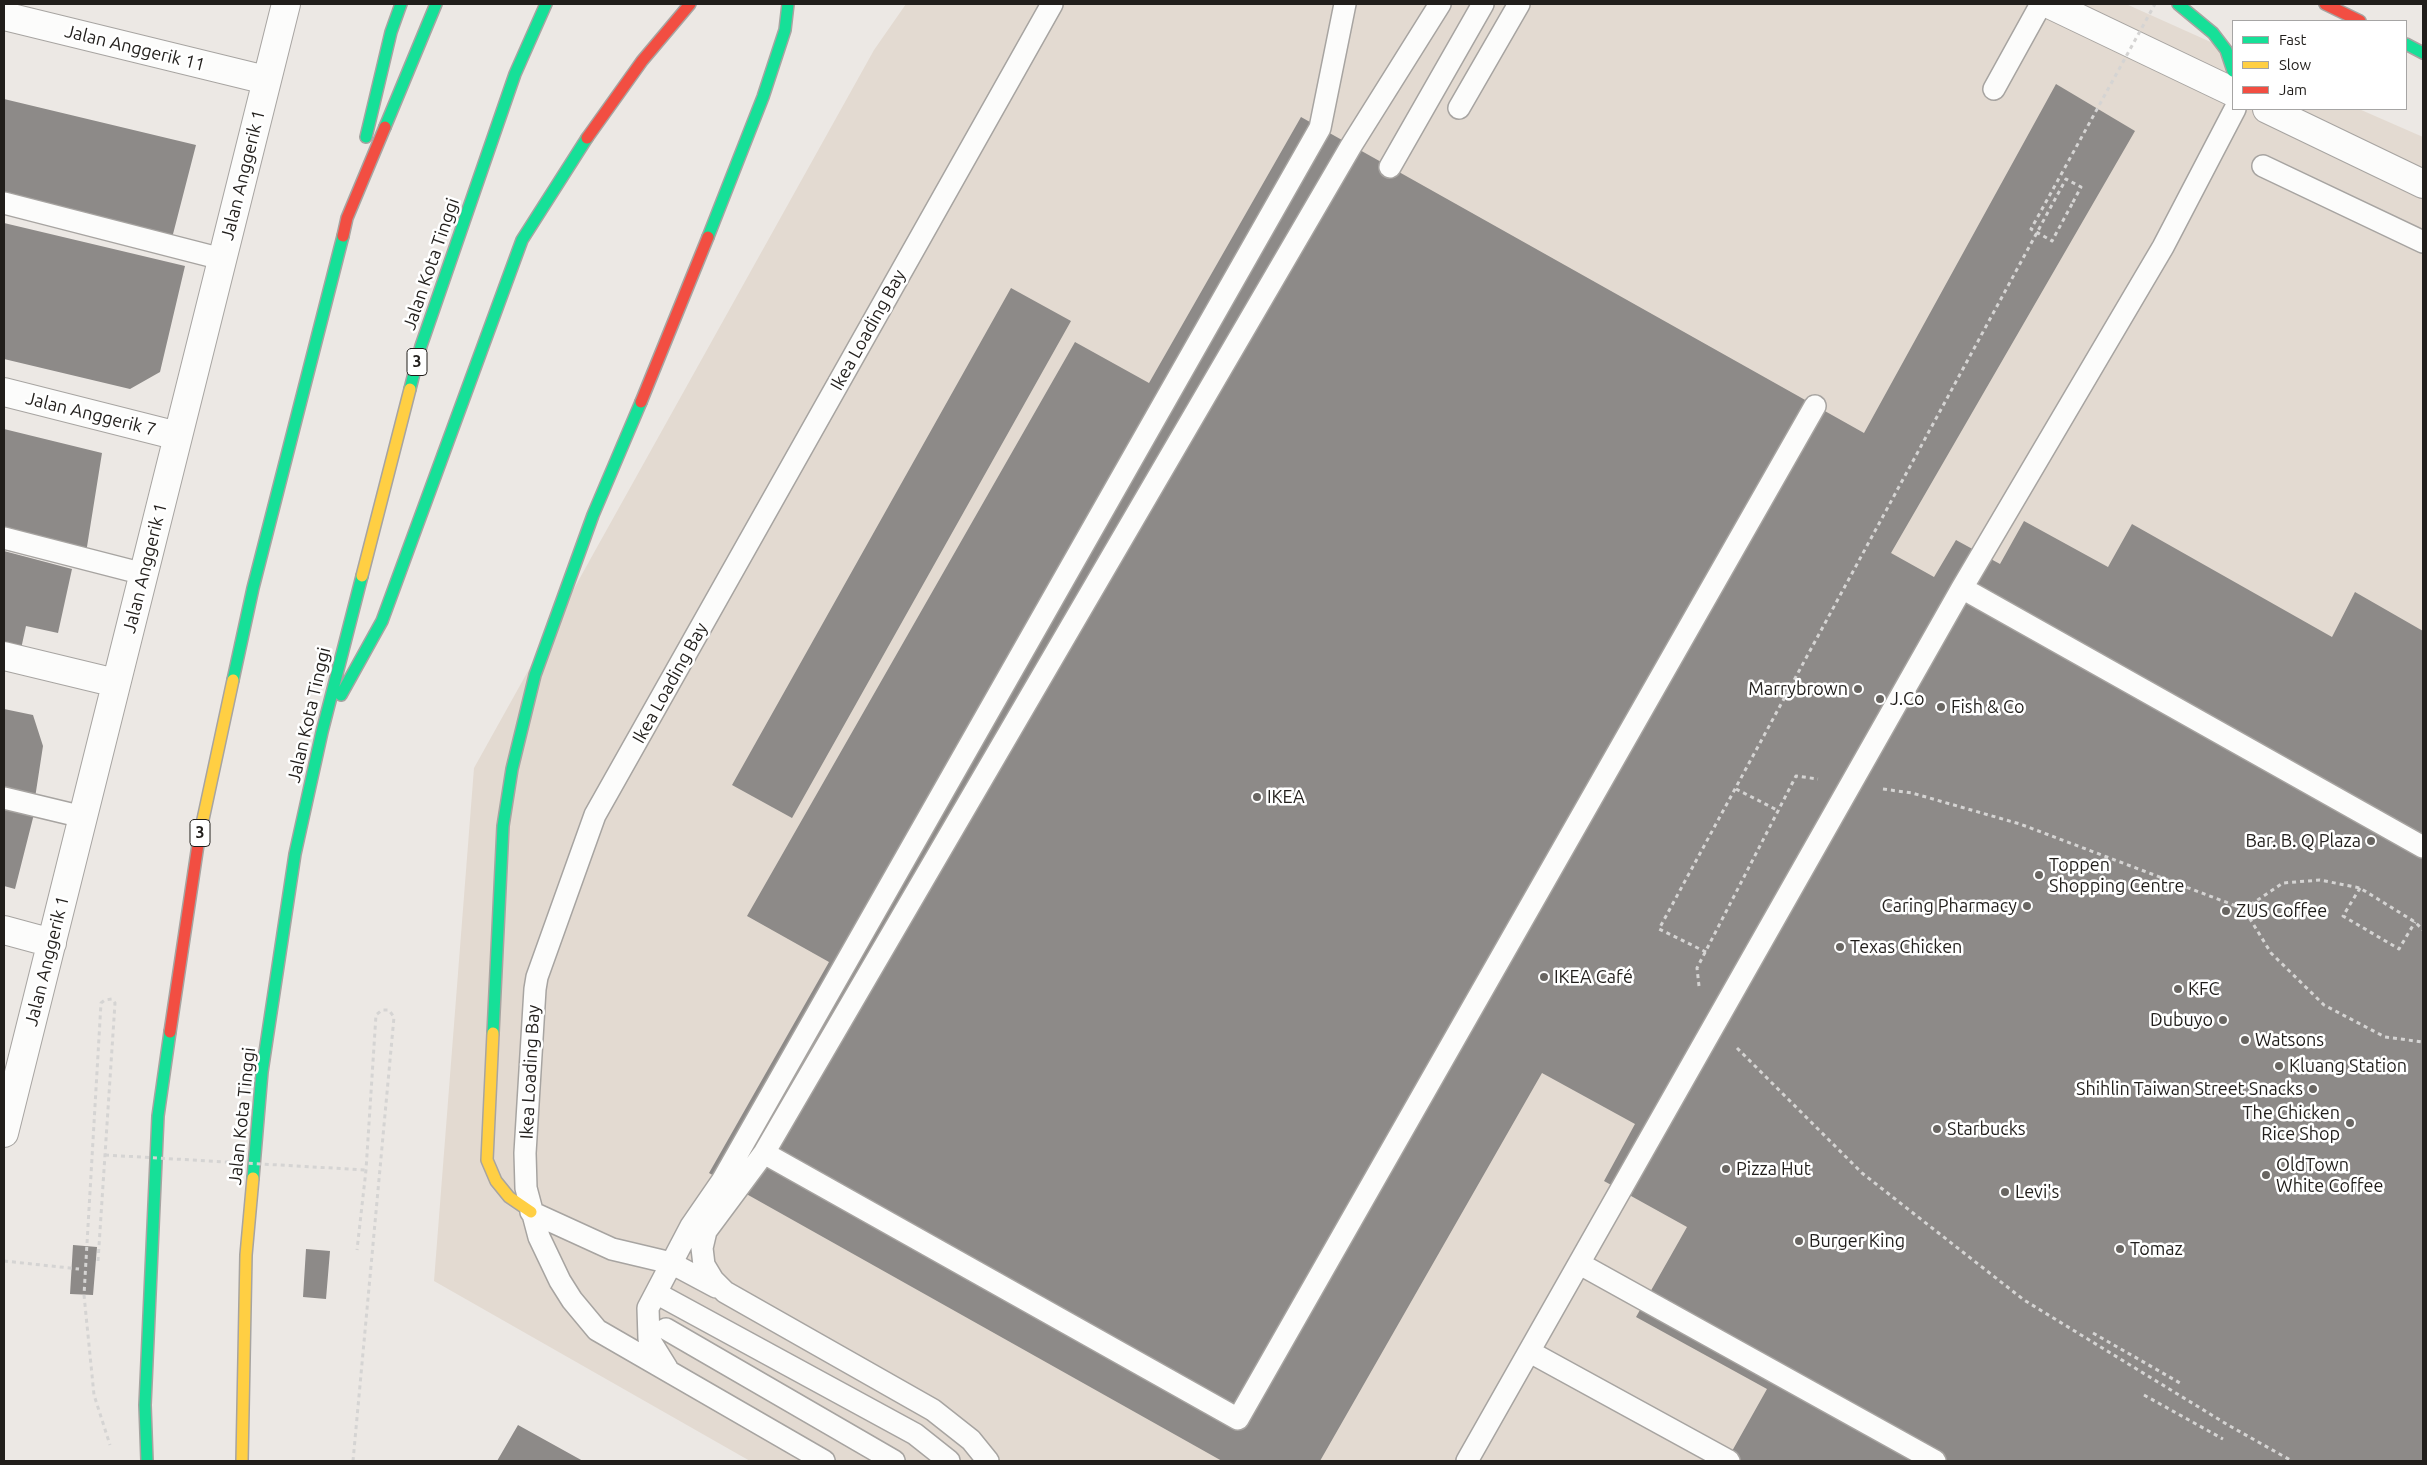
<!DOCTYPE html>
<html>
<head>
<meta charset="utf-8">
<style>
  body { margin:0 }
  #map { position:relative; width:2427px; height:1465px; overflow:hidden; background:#ece8e4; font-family:Ubuntu,sans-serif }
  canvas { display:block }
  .frame { position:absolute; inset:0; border:5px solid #211e1b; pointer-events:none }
  .legend { position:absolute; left:2232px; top:20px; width:175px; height:90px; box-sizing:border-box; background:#fff; border:1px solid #a6a5a4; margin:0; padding:6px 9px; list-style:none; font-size:15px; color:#211e1b }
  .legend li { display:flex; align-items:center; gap:10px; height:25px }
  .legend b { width:25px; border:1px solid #a6a5a4 }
</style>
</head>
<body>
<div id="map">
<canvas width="2427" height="1465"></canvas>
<div class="frame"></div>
<ul class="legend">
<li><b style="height:6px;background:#16e098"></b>Fast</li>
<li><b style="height:6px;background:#ffcf43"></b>Slow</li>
<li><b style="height:6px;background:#f24e42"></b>Jam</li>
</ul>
</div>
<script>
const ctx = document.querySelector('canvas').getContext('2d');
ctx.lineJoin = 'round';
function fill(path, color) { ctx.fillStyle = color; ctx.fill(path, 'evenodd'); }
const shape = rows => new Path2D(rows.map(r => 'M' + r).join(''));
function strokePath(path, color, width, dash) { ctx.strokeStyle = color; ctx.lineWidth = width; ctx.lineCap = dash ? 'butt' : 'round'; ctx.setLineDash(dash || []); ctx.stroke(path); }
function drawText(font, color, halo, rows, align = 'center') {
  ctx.font = font + ' Ubuntu,sans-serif'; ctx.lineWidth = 5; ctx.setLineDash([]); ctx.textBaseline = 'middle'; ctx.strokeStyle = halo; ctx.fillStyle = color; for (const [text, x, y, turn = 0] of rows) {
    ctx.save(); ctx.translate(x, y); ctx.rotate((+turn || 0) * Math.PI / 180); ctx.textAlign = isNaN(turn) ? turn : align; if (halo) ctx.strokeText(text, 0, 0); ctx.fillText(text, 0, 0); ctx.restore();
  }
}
fill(shape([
  [906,4,2126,4,2233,52,2233,109,2359,109,2423,137,2423,1461,750,1461,434,1281,474,768,874,50]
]), '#e3dad1');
fill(shape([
  [2056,84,2135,131,1891,553,1934,577,1956,540,2000,564,2024,521,2108,567,2132,524,2332,637,2355,592,2423,631,2423,1461,1730,1461,1727,1460,1767,1389,1636,1317,1687,1227,1604,1181,1635,1124,1542,1073,1320,1461,1222,1461,709,1173,829,962,747,916,1075,342,1149,383,1301,117,1864,433],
  [4,99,196,145,172,238,4,194],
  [4,223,185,266,160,372,130,389,4,359],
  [1011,288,1071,321,792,818,732,785],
  [4,429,102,453,86,553,4,532],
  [4,551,72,569,58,633,26,626,21,649,4,644],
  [4,709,33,715,43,746,35,798,4,791],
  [4,806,34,814,15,889,4,886],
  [73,1245,97,1247,93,1295,70,1294],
  [306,1249,330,1251,326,1299,303,1297],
  [518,1425,583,1461,497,1461]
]), '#8d8a88');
const lane = shape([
  [1994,89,2041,4],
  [1459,108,1519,4],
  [2263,166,2423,242],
  [1390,167,1483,4],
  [4,203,222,259],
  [4,538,144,574],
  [1962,588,2423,847],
  [4,798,83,817],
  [764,1153,1238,1419,1815,406],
  [531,1212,612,1249,671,1263,716,1287],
  [1580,1264,1935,1461],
  [656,1293,915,1434,949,1461],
  [666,1329,894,1461],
  [1530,1352,1729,1461],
  [667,1368,649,1339,648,1308,691,1226,722,1181,1320,128,1345,4],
  [824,1461,597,1330,572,1300,560,1281,539,1237,526,1188,525,1153,535,989,537,977,595,815,1052,4],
  [988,1461,971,1440,933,1410,725,1292,713,1280,704,1265,702,1248,706,1231,764,1153,1351,146,1440,4],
  [1467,1461,1962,588,2163,247,2235,109]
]);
const street = shape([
  [2049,4,2233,92],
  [4,16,266,80],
  [2267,109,2423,184],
  [4,392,178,436],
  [4,656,116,683],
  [4,930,52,943],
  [4,1133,286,4]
]);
const fast = shape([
  [2178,4,2213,33,2226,50,2233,71],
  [2406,44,2423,53],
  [385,127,436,4],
  [366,137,391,32,401,4],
  [708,237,763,97,785,30,788,4],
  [410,389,421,346,515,74,546,4],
  [233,680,253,588,343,236],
  [341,695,382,621,522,240,587,138],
  [493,1033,503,826,512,769,535,675,593,515,641,402],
  [253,1178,262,1072,295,854,322,732,362,576],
  [147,1461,145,1405,158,1116,170,1032]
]);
const slow = shape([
  [362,576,410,389],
  [199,838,233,680],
  [493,1033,487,1160,496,1181,509,1197,531,1212],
  [242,1461,246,1255,253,1178]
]);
const jam = shape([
  [2325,4,2360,21],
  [587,138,642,61,690,4],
  [343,236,347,218,385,127],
  [641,402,708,237],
  [170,1032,199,838]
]);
strokePath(lane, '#a7a4a1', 24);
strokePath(street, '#a7a4a1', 30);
strokePath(fast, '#a7a4a1', 14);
strokePath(slow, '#a7a4a1', 14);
strokePath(jam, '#a7a4a1', 14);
strokePath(shape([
  [1736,789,1779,811],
  [1883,789,1912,793,2020,824,2244,909,2271,953,2324,1005,2385,1037,2423,1042],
  [2360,888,2343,916,2399,949,2415,922],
  [2244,909,2283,883,2320,880,2360,888,2415,922,2423,930],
  [1706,952,1659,929,2066,179,2081,187,2072,204],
  [1699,986,1697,968,1796,776,1818,779],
  [1737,1048,1862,1173,2024,1300,2228,1425,2292,1461],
  [4,1261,79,1269],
  [98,1261,115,1003,112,999,105,1000,101,1003,84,1295,94,1395,110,1445],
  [2093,1333,2180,1383],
  [2144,1395,2223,1439],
  [353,1461,394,1017,389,1010,382,1010,376,1015,366,1170,357,1250]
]), '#d5d4d3', 3, [4, 4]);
strokePath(lane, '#fcfcfb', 21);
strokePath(street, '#fcfcfb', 28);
strokePath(fast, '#16e098', 11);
strokePath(slow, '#ffcf43', 11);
strokePath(jam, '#f24e42', 11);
strokePath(shape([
  [2072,204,2052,241,2031,229,2155,4],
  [105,1155,366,1170]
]), '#d5d4d3', 3, [4, 4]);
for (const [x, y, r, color] of [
  [1858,689,5,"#686561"],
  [1880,699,5,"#686561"],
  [1941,707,5,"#686561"],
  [1257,797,5,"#686561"],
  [2371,841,5,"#686561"],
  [2039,875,5,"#686561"],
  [2027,906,5,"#686561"],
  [2226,911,5,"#686561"],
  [1840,947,5,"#686561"],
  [1544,977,5,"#686561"],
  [2178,989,5,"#686561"],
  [2223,1020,5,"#686561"],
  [2245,1040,5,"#686561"],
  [2279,1066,5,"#686561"],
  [2313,1089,5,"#686561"],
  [2350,1123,5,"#686561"],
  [1937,1129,5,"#686561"],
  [1726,1169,5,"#686561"],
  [2266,1175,5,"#686561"],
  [2005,1192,5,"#686561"],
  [1799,1241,5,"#686561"],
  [2120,1249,5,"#686561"]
]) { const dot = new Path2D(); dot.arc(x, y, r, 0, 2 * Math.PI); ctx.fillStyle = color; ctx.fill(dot); strokePath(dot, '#fff', 2); }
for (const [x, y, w] of [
  [417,362,20],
  [200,833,20]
]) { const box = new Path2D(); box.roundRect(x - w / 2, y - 13.5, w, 27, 4); ctx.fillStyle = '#fff'; ctx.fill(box); strokePath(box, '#211e1b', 1); }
drawText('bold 16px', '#211e1b', null, [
  ["3",417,362],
  ["3",200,833]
]);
drawText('18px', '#211e1b', '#fff', [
  ["Jalan Anggerik 11",135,48,14],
  ["Jalan Anggerik 1",243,175,-76],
  ["Jalan Kota Tinggi",431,264,-71],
  ["Ikea Loading Bay",868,330,-61],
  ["Jalan Anggerik 7",91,414,14],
  ["Jalan Anggerik 1",145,568,-76],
  ["Ikea Loading Bay",670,683,-61],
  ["Jalan Kota Tinggi",309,715,-77],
  ["Jalan Anggerik 1",47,961,-76],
  ["Ikea Loading Bay",530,1072,-87],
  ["Jalan Kota Tinggi",242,1116,-84]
]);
drawText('18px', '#211e1b', '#fff', [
  ["Marrybrown",1848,689,"right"],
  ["J.Co",1890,699],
  ["Fish & Co",1951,707],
  ["IKEA",1267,797],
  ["Bar. B. Q Plaza",2361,841,"right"],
  ["Toppen",2049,865],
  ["Shopping Centre",2049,886],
  ["Caring Pharmacy",2017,906,"right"],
  ["ZUS Coffee",2236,911],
  ["Texas Chicken",1850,947],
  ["IKEA Café",1554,977],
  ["KFC",2188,989],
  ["Dubuyo",2213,1020,"right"],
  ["Watsons",2255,1040],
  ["Kluang Station",2289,1066],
  ["Shihlin Taiwan Street Snacks",2303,1089,"right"],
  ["The Chicken",2340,1113,"right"],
  ["Rice Shop",2340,1134,"right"],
  ["Starbucks",1947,1129],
  ["OldTown",2276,1165],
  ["White Coffee",2276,1186],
  ["Pizza Hut",1736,1169],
  ["Levi's",2015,1192],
  ["Burger King",1809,1241],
  ["Tomaz",2130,1249]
], 'left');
</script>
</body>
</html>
